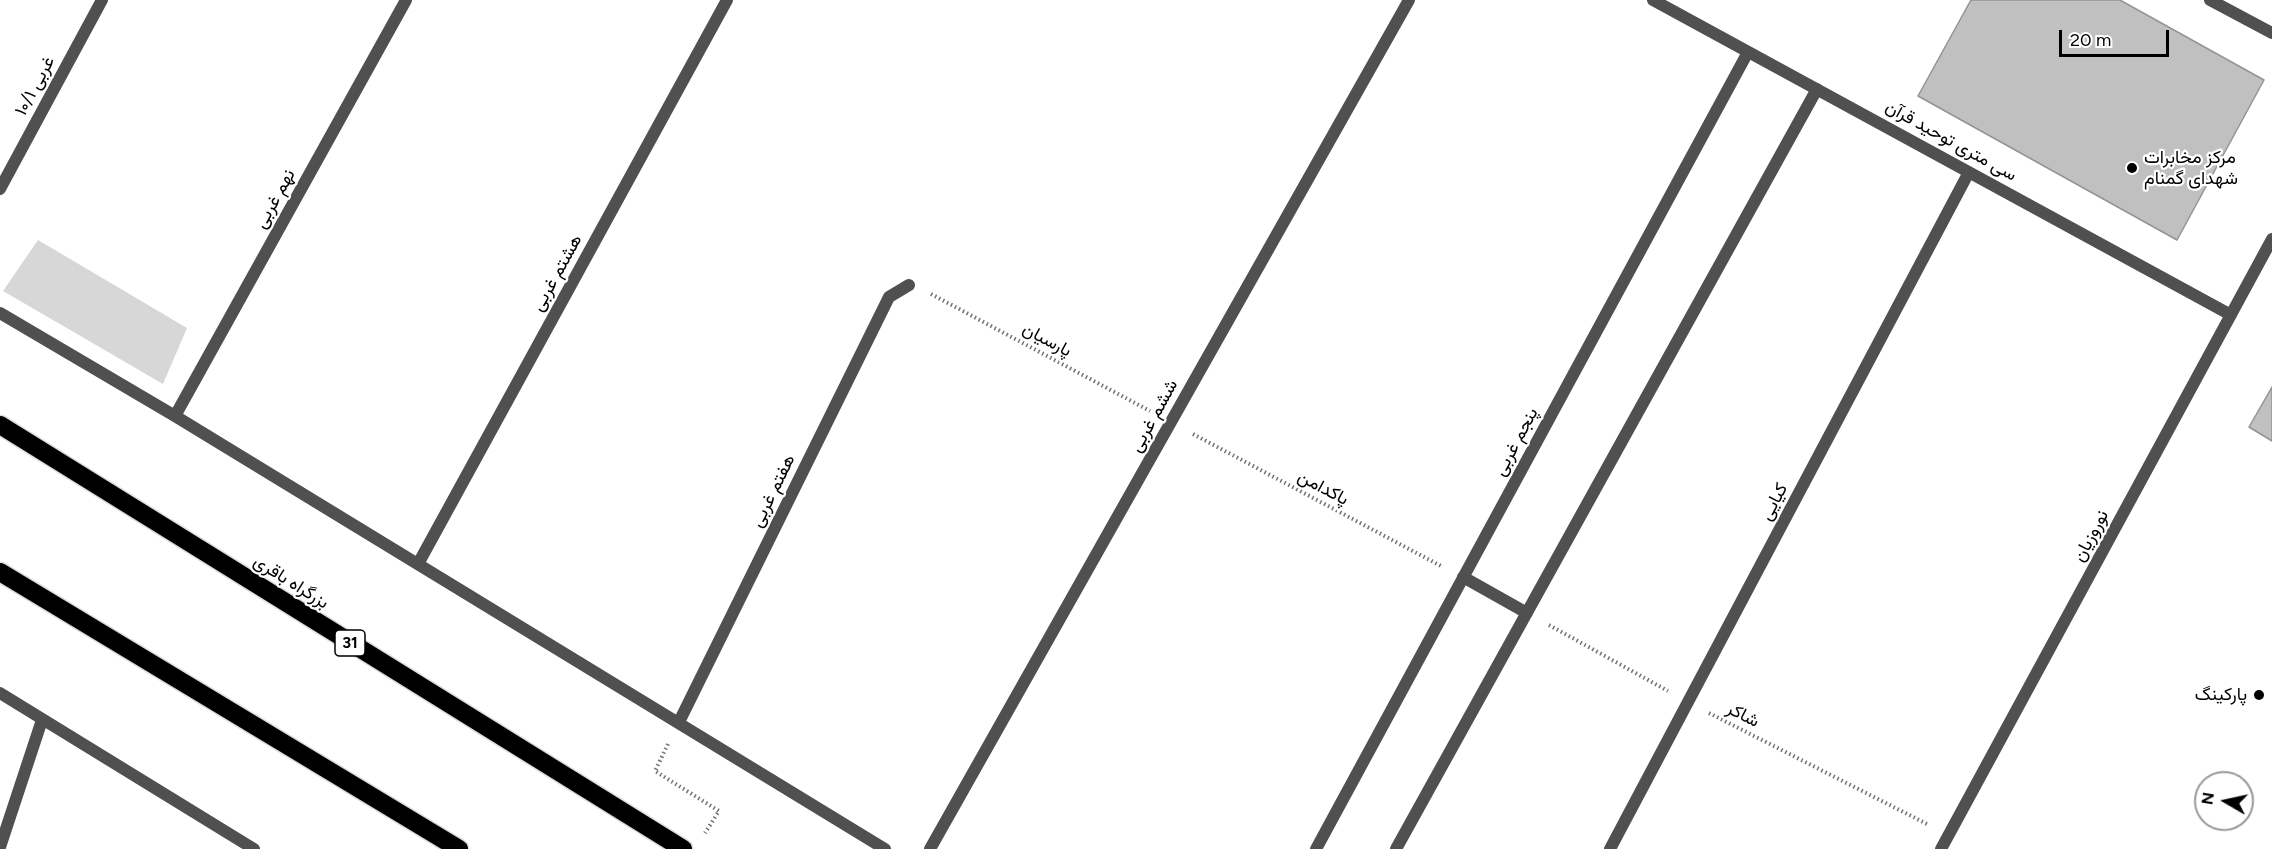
<!DOCTYPE html>
<html>
<head>
<meta charset="utf-8">
<style>
  body { margin:0 }
  #map { position:relative; width:2272px; height:849px; overflow:hidden; background:#fff; font-family:Figtree,sans-serif }
  canvas { display:block }
  .north { position:absolute; left:2194px; top:771px; width:60px; height:60px; box-sizing:border-box; background:#fff; border:2px solid #999; border-radius:50%; rotate:279deg; font-size:16px; font-weight:700; line-height:24px; text-align:center; color:#000 }
  .north::after { content:''; display:block; margin:auto; width:21px; height:27px; background:#000; clip-path:polygon(50% 0,100% 100%,50% 72%,0 100%) }
  .scale { position:absolute; left:2059px; top:30px; width:110px; height:27px; box-sizing:border-box; border:3px solid #000; border-top:0; padding-left:8px; font-size:18px; line-height:21px; white-space:nowrap; color:#000; -webkit-text-stroke:4px #fff; paint-order:stroke }
</style>
</head>
<body>
<div id="map">
<canvas width="2272" height="849"></canvas>
<div class="north">N</div>
<div class="scale">20 m</div>
</div>
<script>
const ctx = document.querySelector('canvas').getContext('2d');
ctx.lineJoin = 'round';
function fill(path, color) { ctx.fillStyle = color; ctx.fill(path, 'evenodd'); }
const shape = rows => new Path2D(rows.map(r => 'M' + r).join(''));
function strokePath(path, color, width, dash) { ctx.strokeStyle = color; ctx.lineWidth = width; ctx.lineCap = dash ? 'butt' : 'round'; ctx.setLineDash(dash || []); ctx.stroke(path); }
function drawText(font, color, halo, rows, align = 'center') {
  ctx.font = font + ' Figtree,Vazirmatn,sans-serif'; ctx.lineWidth = 4.5; ctx.setLineDash([]); ctx.textBaseline = 'middle'; ctx.strokeStyle = halo; ctx.fillStyle = color; for (const [text, x, y, turn = 0] of rows) {
    ctx.save(); ctx.translate(x, y); ctx.rotate((+turn || 0) * Math.PI / 180); ctx.textAlign = isNaN(turn) ? turn : align; if (halo) ctx.strokeText(text, 0, 0); ctx.fillText(text, 0, 0); ctx.restore();
  }
}
fill(shape([
  [38,240,187,328,163,384,3,291]
]), '#d7d7d7');
const building = shape([
  [1971,0,2120,0,2264,80,2177,240,1918,96,1971,0],
  [2272,387,2272,441,2249,427,2272,387]
]);
fill(building, '#c0c0c0');
strokePath(building, '#949494', 1.5);
const highway = shape([
  [0,425,683,849],
  [0,572,459,849]
]);
strokePath(highway, '#dbdbdb', 21);
strokePath(shape([
  [931,294,1150,411],
  [1193,434,1441,566],
  [1549,625,1668,691],
  [1709,713,1927,824],
  [668,744,655,771,719,811,705,833]
]), '#727272', 4, [1.5, 3]);
strokePath(shape([
  [1653,0,2231,315],
  [2210,0,2272,33],
  [0,189,102,0],
  [0,313,175,416,885,849],
  [175,416,406,0],
  [418,564,727,0],
  [1463,577,1527,613],
  [0,693,254,849],
  [679,722,889,297,909,285],
  [0,847,42,720],
  [930,849,1409,0],
  [1316,849,1748,52],
  [1396,849,1817,89],
  [1610,849,1969,172],
  [1941,849,2272,239]
]), '#505050', 12);
strokePath(highway, '#000', 18);
for (const [x, y, r, color] of [
  [2132,168,6,"#000"],
  [2259,695,6,"#000"]
]) { const dot = new Path2D(); dot.arc(x, y, r, 0, 2 * Math.PI); ctx.fillStyle = color; ctx.fill(dot); strokePath(dot, '#fff', 2); }
for (const [x, y, w] of [
  [350,643,30]
]) { const box = new Path2D(); box.roundRect(x - w / 2, y - 13, w, 26, 4.5); ctx.fillStyle = '#fff'; ctx.fill(box); strokePath(box, '#000', 1.5); }
drawText('bold 16px', '#000', null, [
  ["31",350,643]
]);
drawText('18px', '#000', '#fff', [
  ["۱۰/۱ غربی",35,86,-62],
  ["سی متری توحید قرآن",1951,141,29],
  ["نهم غربی",275,199,-61],
  ["هشتم غربی",557,273,-61],
  ["پارسیان",1047,340,28],
  ["ششم غربی",1154,416,-61],
  ["پنجم غربی",1516,442,-62],
  ["پاکدامن",1323,488,28],
  ["هفتم غربی",773,491,-64],
  ["کیایی",1774,502,-62],
  ["نوروزیان",2091,536,-62],
  ["بزرگراه باقری",291,582,32],
  ["شاکر",1743,715,27]
]);
drawText('18px', '#000', '#fff', [
  ["مرکز مخابرات",2144,158],
  ["شهدای گمنام",2144,179],
  ["پارکینگ",2247,695,"right"]
], 'left');
</script>
</body>
</html>
